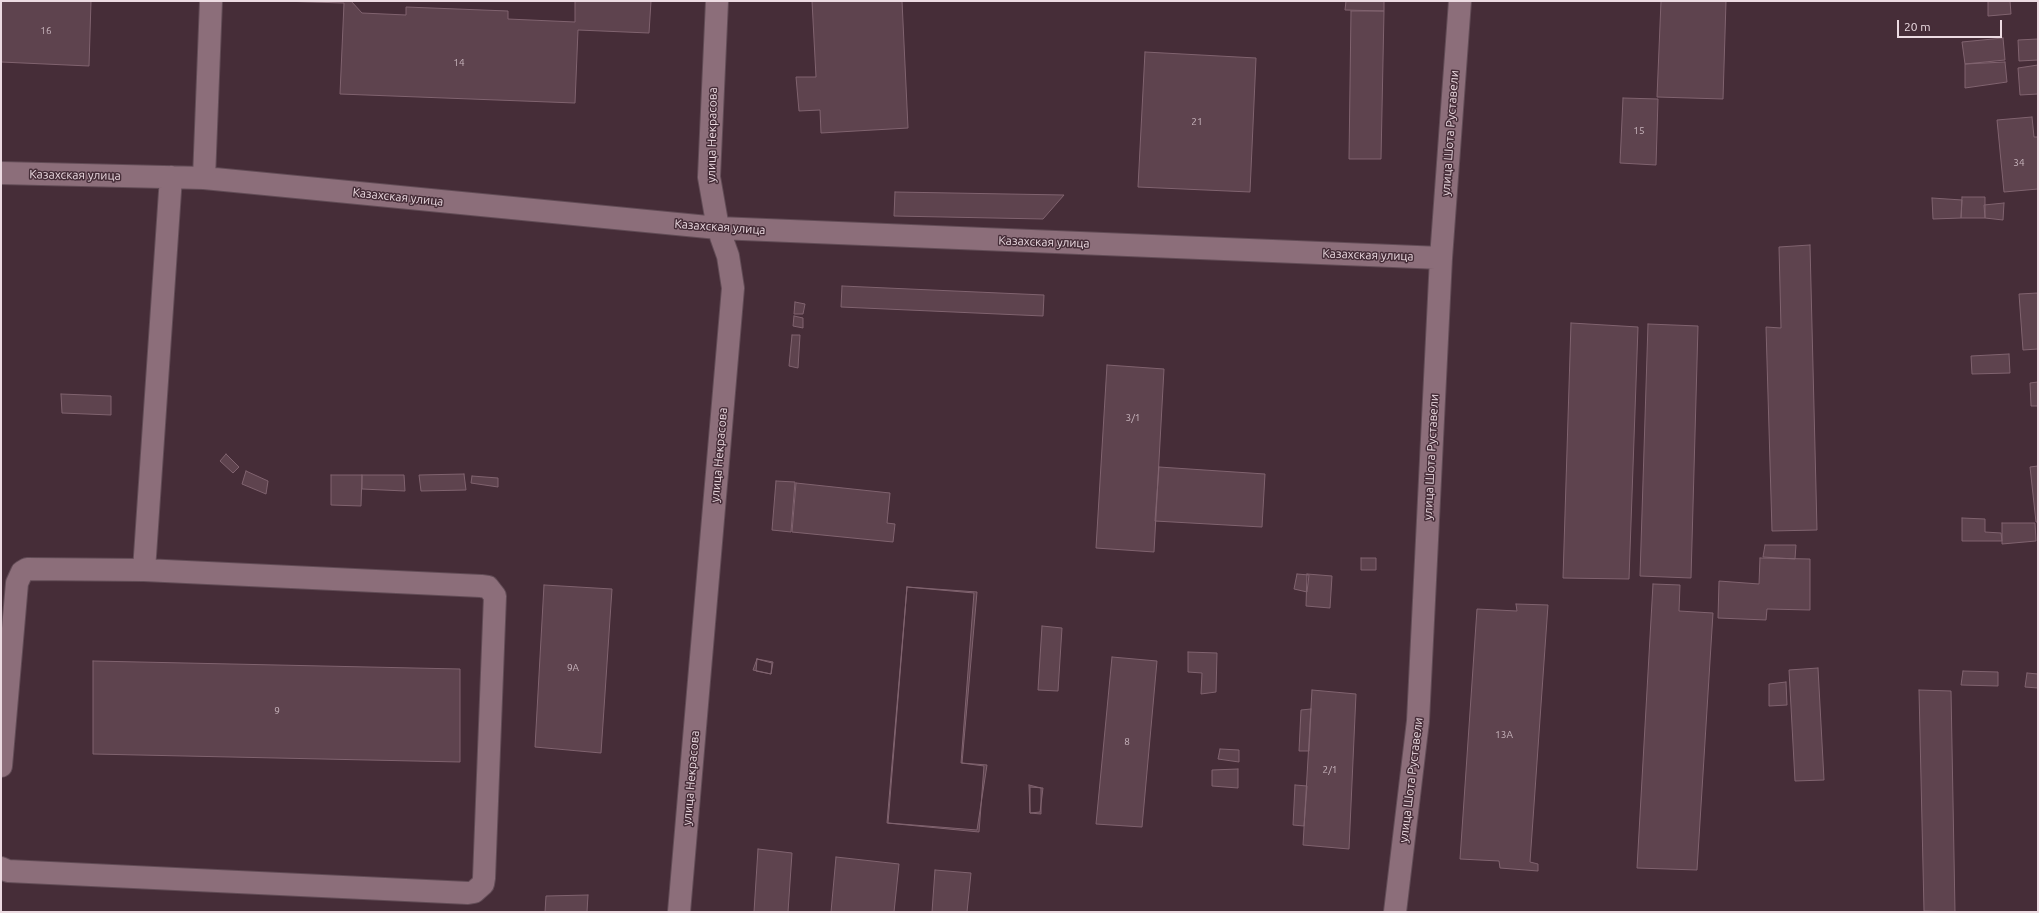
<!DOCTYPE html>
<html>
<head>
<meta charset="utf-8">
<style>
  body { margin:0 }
  #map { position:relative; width:2039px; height:913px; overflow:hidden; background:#462d38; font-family:Ubuntu,sans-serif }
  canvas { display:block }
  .frame { position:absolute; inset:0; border:2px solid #ecdbe2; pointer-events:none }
  .scale { position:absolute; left:1897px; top:20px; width:105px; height:18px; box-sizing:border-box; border:2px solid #ecdbe2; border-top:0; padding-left:5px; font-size:12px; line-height:14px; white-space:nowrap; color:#ecdbe2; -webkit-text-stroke:3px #462d38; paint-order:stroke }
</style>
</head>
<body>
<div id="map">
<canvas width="2039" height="913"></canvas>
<div class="frame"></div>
<div class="scale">20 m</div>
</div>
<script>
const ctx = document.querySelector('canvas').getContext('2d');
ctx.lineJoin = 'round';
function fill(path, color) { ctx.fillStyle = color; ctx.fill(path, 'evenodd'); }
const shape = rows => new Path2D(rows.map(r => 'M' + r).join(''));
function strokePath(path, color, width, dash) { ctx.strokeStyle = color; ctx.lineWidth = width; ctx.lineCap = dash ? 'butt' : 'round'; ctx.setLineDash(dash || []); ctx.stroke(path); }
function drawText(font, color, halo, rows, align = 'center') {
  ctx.font = font + ' Ubuntu,sans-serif'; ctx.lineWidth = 3; ctx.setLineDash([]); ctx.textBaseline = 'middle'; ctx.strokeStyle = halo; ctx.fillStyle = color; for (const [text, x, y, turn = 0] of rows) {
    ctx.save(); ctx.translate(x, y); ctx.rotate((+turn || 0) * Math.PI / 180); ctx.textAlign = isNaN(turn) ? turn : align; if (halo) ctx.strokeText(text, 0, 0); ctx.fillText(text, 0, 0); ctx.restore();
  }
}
const building = shape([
  [1,1,91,1,89,66,1,62,1,1],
  [280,1,351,1,362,13,406,15,406,7,508,11,508,19,575,22,575,1,651,1,649,33,578,30,575,103,340,94,344,3,280,1],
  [812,1,902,1,908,128,821,133,820,110,799,111,796,77,816,77,812,1],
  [1346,1,1384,1,1384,11,1345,10,1346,1],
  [1661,1,1726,1,1723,99,1657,97,1661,1],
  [1988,1,2010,1,2011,14,1988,16,1988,1],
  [1351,11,1384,11,1381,159,1349,159,1351,11],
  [2003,38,2005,60,1965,64,1962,42,2003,38],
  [2038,39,2038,60,2019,61,2018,40,2038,39],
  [1145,52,1256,58,1250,192,1138,187,1145,52],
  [2005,62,2007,82,1965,88,1965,64,2005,62],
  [2038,65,2038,94,2020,95,2018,68,2038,65],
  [1623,98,1658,99,1656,165,1620,163,1623,98],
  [2032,117,2034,137,2038,137,2038,189,2004,192,1997,120,2032,117],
  [895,192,1064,195,1043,219,894,216,895,192],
  [1962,197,1985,197,1985,218,1961,218,1962,197],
  [1932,198,1962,200,1961,218,1933,219,1932,198],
  [2004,203,2003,220,1985,218,1984,205,2004,203],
  [1810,245,1817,530,1772,531,1766,327,1781,328,1779,247,1810,245],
  [842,286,1044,295,1043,316,841,307,842,286],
  [2038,293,2038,349,2023,350,2019,294,2038,293],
  [795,302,805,304,803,314,794,314,795,302],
  [794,316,803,318,803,328,793,326,794,316],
  [1571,323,1638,327,1629,579,1563,578,1571,323],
  [1648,324,1698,326,1691,578,1640,576,1648,324],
  [792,335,800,335,798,368,789,366,792,335],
  [2009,354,2010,373,1972,374,1971,356,2009,354],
  [1107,365,1164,369,1154,552,1096,548,1107,365],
  [2038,382,2038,406,2031,406,2030,383,2038,382],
  [61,394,111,396,111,415,62,413,61,394],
  [226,454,239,467,233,473,220,461,226,454],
  [2038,466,2038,522,2036,522,2030,467,2038,466],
  [1159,467,1265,474,1262,527,1155,521,1159,467],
  [246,471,268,481,266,494,242,484,246,471],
  [464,474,466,490,421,491,419,475,464,474],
  [331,475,362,475,361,506,331,505,331,475],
  [362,475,404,475,405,491,362,489,362,475],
  [472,476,498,478,498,487,471,483,472,476],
  [776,481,795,482,791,532,772,530,776,481],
  [796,483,890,493,887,523,895,524,893,542,792,532,796,483],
  [1962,518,1985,519,1985,532,2001,533,2002,541,1962,541,1962,518],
  [2002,523,2035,523,2036,541,2002,544,2002,523],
  [1765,545,1796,545,1795,559,1763,557,1765,545],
  [1361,558,1376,558,1376,570,1361,570,1361,558],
  [1760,558,1810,559,1810,610,1767,609,1766,620,1718,618,1719,581,1759,584,1760,558],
  [1297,574,1309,575,1307,592,1294,589,1297,574],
  [1307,574,1332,576,1330,608,1306,606,1307,574],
  [1653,584,1680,585,1679,611,1713,613,1697,870,1637,868,1653,584],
  [544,585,612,589,601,753,535,747,544,585],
  [907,587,974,593,961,763,987,765,977,830,888,823,907,587],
  [907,587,977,592,962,763,984,766,979,832,887,823,907,587],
  [1516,604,1548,605,1530,862,1538,864,1538,871,1500,868,1499,861,1460,859,1477,609,1517,611,1516,604],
  [1042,626,1062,628,1058,691,1038,690,1042,626],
  [1188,652,1217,653,1216,692,1201,694,1202,673,1188,672,1188,652],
  [1112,657,1157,661,1142,827,1096,824,1112,657],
  [757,659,772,663,771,674,756,671,757,659],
  [757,659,773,662,771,674,753,670,757,659],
  [93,661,460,669,460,762,93,754,93,661],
  [1818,668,1824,780,1795,781,1789,670,1818,668],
  [1963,671,1998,672,1998,686,1961,685,1963,671],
  [2027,673,2038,674,2038,688,2025,687,2027,673],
  [1786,682,1787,705,1769,706,1769,684,1786,682],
  [1312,690,1356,694,1349,849,1303,845,1312,690],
  [1919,690,1951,691,1955,912,1924,911,1919,690],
  [1311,709,1309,751,1299,751,1301,710,1311,709],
  [1220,749,1239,750,1239,762,1218,759,1220,749],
  [1238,769,1238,788,1212,786,1212,770,1238,769],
  [1029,785,1041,788,1041,814,1030,813,1029,785],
  [1295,785,1307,786,1304,826,1293,825,1295,785],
  [1030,787,1043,788,1040,812,1030,813,1030,787],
  [758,849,792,853,788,912,754,912,758,849],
  [836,857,899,864,894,912,831,912,836,857],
  [935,870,971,873,967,912,932,912,935,870],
  [588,895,587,912,545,912,546,896,588,895]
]);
fill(building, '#5e434e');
strokePath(building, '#80636f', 1);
const minor = shape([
  [1,173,204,178,718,228,1441,258],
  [204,178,211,1],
  [144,570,171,177],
  [1,766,17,583,22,572,27,569,144,570,481,586,488,587,495,596,484,878,483,884,474,892,468,893,8,871,1,868],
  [679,912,733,288,728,256,718,228,709,177,717,1],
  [1395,912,1418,721,1441,258,1460,1]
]);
strokePath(minor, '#624c56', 24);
strokePath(minor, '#8c6e7a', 22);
drawText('10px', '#c8b5bd', null, [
  ["16",46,31],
  ["14",459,63],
  ["21",1197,122],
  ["15",1639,131],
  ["34",2019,163],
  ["3/1",1133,418],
  ["9А",573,668],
  ["9",277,711],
  ["13А",1504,735],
  ["8",1127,742],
  ["2/1",1330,770]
]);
drawText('12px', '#ecdbe2', '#462d38', [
  ["улица Шота Руставели",1450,133,-86],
  ["улица Некрасова",712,135,-89],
  ["Казахская улица",75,175,1],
  ["Казахская улица",398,197,6],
  ["Казахская улица",720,227,4],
  ["Казахская улица",1044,242,2],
  ["Казахская улица",1368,255,2],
  ["улица Некрасова",719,455,-85],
  ["улица Шота Руставели",1431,457,-87],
  ["улица Некрасова",691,778,-85],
  ["улица Шота Руставели",1411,780,-83]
]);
</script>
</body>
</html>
